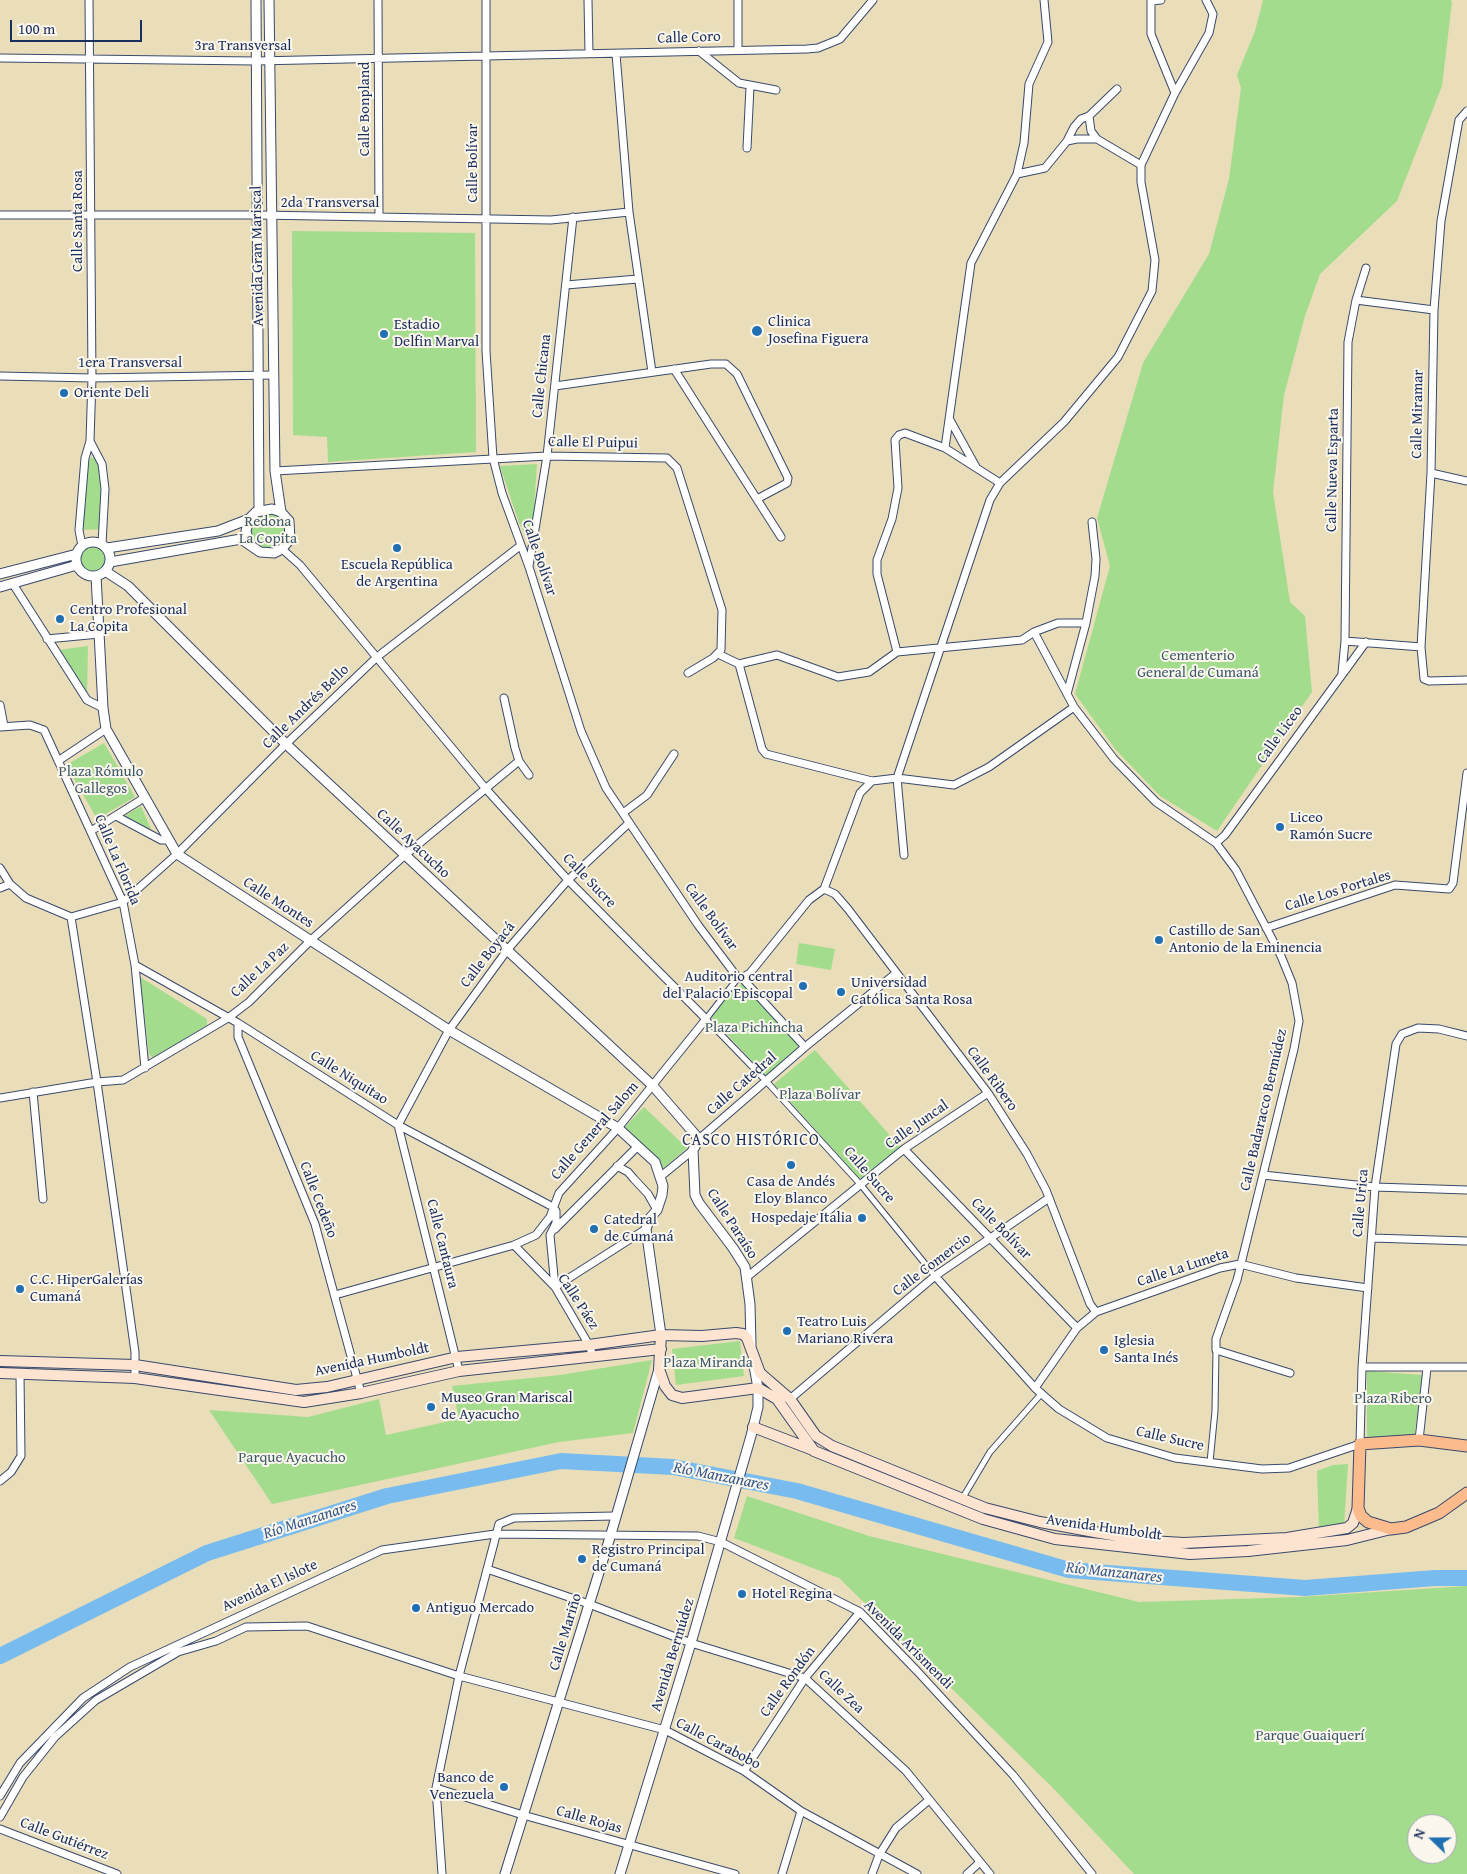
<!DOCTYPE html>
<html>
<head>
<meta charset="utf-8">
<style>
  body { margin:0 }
  #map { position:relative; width:1467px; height:1874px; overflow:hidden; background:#e9deb9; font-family:"Gentium Book Plus",serif }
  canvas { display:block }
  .north { position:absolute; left:1407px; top:1814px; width:50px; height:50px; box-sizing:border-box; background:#fbf7ec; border:1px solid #a1a7b3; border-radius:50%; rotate:292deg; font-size:14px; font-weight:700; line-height:20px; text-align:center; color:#1b2f5e }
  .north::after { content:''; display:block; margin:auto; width:18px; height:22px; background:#1f6fb2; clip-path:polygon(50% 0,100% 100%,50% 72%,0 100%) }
  .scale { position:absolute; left:10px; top:20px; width:132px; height:22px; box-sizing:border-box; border:2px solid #1b2f5e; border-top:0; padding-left:6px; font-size:15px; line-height:18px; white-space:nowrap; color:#1b2f5e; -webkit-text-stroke:4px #fbf7ec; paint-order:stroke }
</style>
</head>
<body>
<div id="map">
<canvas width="1467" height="1874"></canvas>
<div class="north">N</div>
<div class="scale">100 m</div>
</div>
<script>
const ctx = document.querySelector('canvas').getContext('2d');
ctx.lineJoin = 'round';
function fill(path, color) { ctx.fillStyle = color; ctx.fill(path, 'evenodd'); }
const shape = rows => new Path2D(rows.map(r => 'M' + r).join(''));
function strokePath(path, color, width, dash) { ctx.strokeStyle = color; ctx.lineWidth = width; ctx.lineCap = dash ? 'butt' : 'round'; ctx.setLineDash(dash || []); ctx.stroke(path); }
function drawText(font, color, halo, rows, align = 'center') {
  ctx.font = font + ' "Gentium Book Plus",serif'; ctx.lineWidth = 4; ctx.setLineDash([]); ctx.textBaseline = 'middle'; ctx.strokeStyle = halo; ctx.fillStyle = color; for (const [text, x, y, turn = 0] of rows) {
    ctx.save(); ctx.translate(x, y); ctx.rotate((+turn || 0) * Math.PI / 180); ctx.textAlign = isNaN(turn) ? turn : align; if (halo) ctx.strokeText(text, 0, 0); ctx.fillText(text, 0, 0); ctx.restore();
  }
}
fill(shape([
  [1263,0,1451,0,1452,2,1442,86,1397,201,1320,274,1305,316,1284,395,1273,492,1290,602,1305,616,1312,692,1217,831,1160,796,1116,750,1075,694,1110,566,1097,518,1143,363,1209,254,1229,179,1241,88,1237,75,1255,31],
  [292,231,475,233,476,452,328,462,327,437,293,435],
  [97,457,102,487,103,529,81,530,83,490,88,468,90,458],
  [537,464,532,539,528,540,519,523,500,466],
  '251 531a17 17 0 1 1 34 0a17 17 0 1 1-34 0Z',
  '81 559a13 13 0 1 1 26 0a13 13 0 1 1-26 0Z',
  [88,646,87,695,58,650],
  [104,743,135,797,97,819,66,765],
  [141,806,154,836,125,816],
  [799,943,835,949,831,970,796,964],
  [140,977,207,1019,207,1025,153,1058,149,1054],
  [744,982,799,1046,766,1076,709,1015],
  [815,1050,901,1148,860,1179,774,1084],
  [644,1107,687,1148,660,1171,620,1132],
  [740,1341,744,1376,676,1385,672,1349],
  [652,1360,633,1433,559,1442,272,1504,209,1410,308,1417,379,1399,386,1435,459,1419,452,1386,560,1375],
  [1367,1371,1423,1375,1414,1438,1367,1441],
  [1348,1464,1344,1527,1319,1529,1317,1471,1333,1465],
  [747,1496,869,1536,1139,1602,1299,1597,1467,1586,1467,1874,1134,1874,1053,1788,839,1578,734,1538],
  [1417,1824,1447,1824,1447,1854,1417,1854]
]), '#a4dc8e');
strokePath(shape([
  [0,1656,207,1553,387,1496,561,1461,673,1467,797,1491,1069,1570,1305,1588,1435,1578,1467,1578]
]), '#78bcef', 16);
const pedestrian = shape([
  [738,978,706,1019,766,1081,861,1185,935,1276],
  [1210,1462,1215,1411,1216,1350],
  [962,1499,990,1452,1042,1393]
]);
const minor = shape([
  [378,0,379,217],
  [486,0,486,351,493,458,502,493,529,567,581,731,606,788,698,925,738,978,742,978,805,1047],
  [588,0,589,53],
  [738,0,738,50],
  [1151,0,1151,34,1175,93],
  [1151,1,1161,0],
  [699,51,739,83,776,90],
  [616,54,629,212,652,372],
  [0,58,256,61,807,49,818,48,840,39,873,0],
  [1467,111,1459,120,1441,221,1434,310,1431,473,1421,647,1424,679,1429,681,1467,680],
  [1089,116,1091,131,1097,139],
  [1067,141,1074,127,1081,119,1089,116,1117,89],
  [747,148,750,87],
  [1017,174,1045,168,1067,141,1077,139,1097,139,1141,165],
  [0,215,258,215,551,220,629,212],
  [566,285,638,279],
  [1356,300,1434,310],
  [674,369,781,537],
  [0,376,92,378,273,375],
  [555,386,711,364,726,364,737,374,788,478,787,483,757,499],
  [950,420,976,467],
  [90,441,102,464,105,489,102,544],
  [945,448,971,263,1017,174,1024,143,1029,84,1048,42,1044,0],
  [275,471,547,456,667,458,677,468,722,610,721,650,713,658,688,673],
  [1431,473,1467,481],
  [82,546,79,530,85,458,90,441,92,378,89,0],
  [282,549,300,565,486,789,568,880,706,1019,618,1128,559,1193,550,1217,536,1235,514,1245,335,1295],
  [529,566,547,456,573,217],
  [13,584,87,700,103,708],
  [1034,632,1074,707,1114,759,1156,802,1216,843,1236,870,1281,956,1292,983,1299,1021,1294,1049,1237,1280,1216,1339,1216,1350,1290,1373],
  [47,639,99,634],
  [1345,641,1421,647],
  [897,652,877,574,877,560,892,519,898,488,895,440,899,435,905,433,945,448,1000,483],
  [718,654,739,664,777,655,838,677,869,672,897,652,1022,640,1034,632,1058,623,1086,623],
  [739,664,762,749,766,754,872,781,897,778,954,785,989,767,1074,707],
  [1342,673,1345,641,1348,342,1356,300,1366,268],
  [1067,694,1086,623,1095,576,1096,559,1092,522],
  [504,698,515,748,519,761,529,775],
  [0,705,4,726],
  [0,727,30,725,44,730,123,902,135,965,145,1068],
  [58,761,106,729],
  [623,813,647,795,674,754],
  [116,816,161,840,169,840],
  [91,831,144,798],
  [1216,843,1225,835,1366,642],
  [904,855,897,778,990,500,1000,483,1064,422,1118,357,1152,291,1155,260,1141,182,1141,165,1175,93,1209,33,1213,14,1206,0],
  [0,868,10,884],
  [0,888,10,884,26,898,71,917,123,902,177,854,286,744,377,657,520,546],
  [824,889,835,894,848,909,988,1093,1027,1154,1046,1190,1090,1304,1096,1312],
  [71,917,97,1082,135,1352,135,1378],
  [1266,928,1395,885,1449,889,1453,883,1467,773],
  [135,965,238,1023,398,1125,553,1207,556,1211,556,1223,550,1235,555,1287,646,1229],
  [742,978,750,973,809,900,824,889,860,793,872,781],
  [238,1023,238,1037,315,1224,361,1393],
  [33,1092,43,1199],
  [0,1098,97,1082,123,1080,228,1018,249,1002,311,940,404,856,519,761],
  [699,1139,805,1047,895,974],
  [904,1149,1077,1328],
  [617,1166,628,1172,634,1179,648,1194,657,1210],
  [1263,1175,1375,1187,1467,1190],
  [660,1177,693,1150],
  [555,1229,638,1146],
  [1372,1238,1467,1241],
  [514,1245,555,1287,589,1345,593,1356],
  [935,1276,1035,1388,1059,1409,1107,1438,1175,1458,1262,1469,1289,1468,1360,1444,1362,1367,1375,1187,1396,1044,1402,1034,1418,1028,1439,1029,1467,1036],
  [747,1277,904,1149,988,1093],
  [1362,1367,1467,1367],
  [459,1371,398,1125,449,1030,508,949,568,880,629,823],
  [1035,1388,1077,1328,1096,1312,1220,1268,1240,1264,1296,1278,1368,1288],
  [790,1399,935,1276,1049,1198],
  [1419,1440,1427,1368],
  [0,1481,11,1472,21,1456,20,1374],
  [487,1569,589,1604,691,1643,805,1678,906,1771,990,1874],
  [744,1771,805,1678,860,1612],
  [436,1788,523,1815,735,1874],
  [0,1796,20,1763,83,1698,130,1667,382,1550,495,1534,698,1536,721,1542,860,1612,917,1671,1013,1775,1092,1874],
  [0,1817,23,1777,55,1737,96,1700,178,1652,216,1641,246,1627,307,1626,459,1676,665,1730,744,1771,801,1811,917,1874],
  [0,1829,117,1874],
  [442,1874,436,1788,459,1676,499,1524,514,1518,615,1516],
  [782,1874,801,1811],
  [872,1874,879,1855,896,1828,929,1800],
  [967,1874,979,1863]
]);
const tertiary = shape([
  [256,0,259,510],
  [269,0,275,471,281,512],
  '76 559a17 17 0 1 1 34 0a17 17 0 1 1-34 0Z',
  [107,548,218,531,249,519],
  [110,562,241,539,260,552,274,553,282,549,290,539,289,521,281,512,272,509,256,512,249,519,246,531,249,543],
  [105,571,128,586,286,744,653,1086,699,1139,693,1150,695,1195,699,1203,733,1248,745,1267,750,1304,751,1345],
  [0,574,77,554],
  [96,576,103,708,106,729,177,854,449,1030,618,1128,655,1162,663,1186,662,1195,657,1210,650,1218,646,1229,661,1335],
  [0,587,77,565],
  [505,1874,611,1534,659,1369],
  [620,1874,691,1643,751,1436,758,1407,758,1388,754,1366]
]);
const secondary = shape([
  [661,1335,659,1369,665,1386,672,1395,682,1398,758,1388,777,1399,814,1451,983,1519,1055,1539,1190,1554,1248,1551,1347,1540,1391,1529],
  [0,1361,135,1365,296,1390,327,1387,457,1357,589,1345,661,1335,702,1336,736,1333,743,1334,747,1338,760,1373,790,1399,816,1436,832,1446,985,1508,1040,1522,1100,1533,1150,1541,1184,1543,1287,1538,1347,1528,1353,1523,1358,1508],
  [0,1373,135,1378,304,1402,361,1393,459,1371,661,1349],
  [753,1427,813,1450]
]);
const primary = shape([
  [1467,1446,1419,1440,1360,1444,1358,1508,1361,1516,1368,1522,1391,1529,1406,1527,1439,1513,1467,1493]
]);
strokePath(pedestrian, '#3a496c', 7);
strokePath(minor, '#3a496c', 9);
strokePath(tertiary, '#3a496c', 11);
strokePath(secondary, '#3a496c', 12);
strokePath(primary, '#3a496c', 13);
strokePath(pedestrian, '#fff', 5);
strokePath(minor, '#fff', 7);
strokePath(tertiary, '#fff', 9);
strokePath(secondary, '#fde4d1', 10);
strokePath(primary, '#fbbb8c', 11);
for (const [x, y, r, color] of [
  [757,331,6,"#1f6fb2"],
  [384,334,5,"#1f6fb2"],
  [64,393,5,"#1f6fb2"],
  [397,548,5,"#1f6fb2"],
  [60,619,5,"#1f6fb2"],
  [1280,827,5,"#1f6fb2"],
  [1159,940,5,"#1f6fb2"],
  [803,986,5,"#1f6fb2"],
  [841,992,5,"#1f6fb2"],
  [791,1165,5,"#1f6fb2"],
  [862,1218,5,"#1f6fb2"],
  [594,1229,5,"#1f6fb2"],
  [20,1289,5,"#1f6fb2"],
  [787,1331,5,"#1f6fb2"],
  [1104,1350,5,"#1f6fb2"],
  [431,1407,5,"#1f6fb2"],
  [582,1559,5,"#1f6fb2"],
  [742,1594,5,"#1f6fb2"],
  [416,1608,5,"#1f6fb2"],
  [504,1787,5,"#1f6fb2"]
]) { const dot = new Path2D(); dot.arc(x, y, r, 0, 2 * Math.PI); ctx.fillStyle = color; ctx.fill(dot); strokePath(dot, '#fbf7ec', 2); }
drawText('15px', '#1b2f5e', '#fbf7ec', [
  ["Calle Coro",689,38,-2],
  ["3ra Transversal",243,46],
  ["Calle Bonpland",365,109,-90],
  ["Calle Bolívar",473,163,-90],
  ["2da Transversal",330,203],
  ["Calle Santa Rosa",78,221,-90],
  ["Avenida Gran Mariscal",258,256,-91],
  ["1era Transversal",130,363],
  ["Calle Chicana",542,376,-84],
  ["Calle Miramar",1418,414,-89],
  ["Calle El Puipui",593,443,1],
  ["Calle Nueva Esparta",1333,470,-89],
  ["Calle Bolívar",539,558,71],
  ["Calle Andrés Bello",306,707,-44],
  ["Calle Liceo",1280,735,-54],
  ["Calle Ayacucho",413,844,43],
  ["Calle La Florida",117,860,67],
  ["Calle Sucre",589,881,46],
  ["Calle Los Portales",1338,891,-17],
  ["Calle Montes",278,903,33],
  ["Calle Bolívar",711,917,54],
  ["Calle Boyacá",488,955,-52],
  ["Calle La Paz",260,970,-43],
  ["Calle Niquitao",349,1078,32],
  ["Calle Ribero",992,1079,54],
  ["Calle Catedral",742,1084,-41],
  ["Calle Badaracco Bermúdez",1264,1110,-77],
  ["Calle Juncal",917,1125,-35],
  ["Calle General Salom",595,1131,-49],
  ["Calle Sucre",869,1175,49],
  ["Calle Cedeño",318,1200,69],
  ["Calle Urica",1361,1203,-85],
  ["Calle Paraíso",732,1224,57],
  ["Calle Bolívar",1001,1229,46],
  ["Calle Cantaura",442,1244,76],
  ["Calle Comercio",932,1265,-37],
  ["Calle La Luneta",1183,1268,-18],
  ["Calle Páez",578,1302,57],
  ["Avenida Humboldt",372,1360,-12],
  ["Calle Sucre",1170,1439,13],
  ["Avenida Humboldt",1104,1528,8],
  ["Avenida El Islote",270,1586,-25],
  ["Calle Mariño",566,1632,-73],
  ["Avenida Arismendi",908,1645,45],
  ["Avenida Bermúdez",673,1655,-73],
  ["Calle Rondón",788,1682,-54],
  ["Calle Zea",841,1692,43],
  ["Calle Carabobo",718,1744,28],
  ["Calle Rojas",589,1820,16],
  ["Calle Gutiérrez",64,1839,21]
]);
drawText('15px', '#1b2f5e', '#fbf7ec', [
  ["Clinica",768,322],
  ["Josefina Figuera",768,339],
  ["Estadio",394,325],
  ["Delfin Marval",394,342],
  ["Oriente Deli",74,393],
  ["Escuela República",397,565,"center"],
  ["de Argentina",397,582,"center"],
  ["Centro Profesional",70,610],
  ["La Copita",70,627],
  ["Liceo",1290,818],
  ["Ramón Sucre",1290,835],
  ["Castillo de San",1169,931],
  ["Antonio de la Eminencia",1169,948],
  ["Auditorio central",793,977,"right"],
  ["del Palacio Episcopal",793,994,"right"],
  ["Universidad",851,983],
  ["Católica Santa Rosa",851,1000],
  ["Casa de Andés",791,1182,"center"],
  ["Eloy Blanco",791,1199,"center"],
  ["Hospedaje Italia",852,1218,"right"],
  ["Catedral",604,1220],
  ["de Cumaná",604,1237],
  ["C.C. HiperGalerías",30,1280],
  ["Cumaná",30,1297],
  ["Teatro Luis",797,1322],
  ["Mariano Rivera",797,1339],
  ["Iglesia",1114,1341],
  ["Santa Inés",1114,1358],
  ["Museo Gran Mariscal",441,1398],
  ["de Ayacucho",441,1415],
  ["Registro Principal",592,1550],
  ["de Cumaná",592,1567],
  ["Hotel Regina",752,1594],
  ["Antiguo Mercado",426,1608],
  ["Banco de",494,1778,"right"],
  ["Venezuela",494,1795,"right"]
], 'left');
drawText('15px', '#3d5a6a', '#fbf7ec', [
  ["Redona",268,522],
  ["La Copita",268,539],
  ["Cementerio",1198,656],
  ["General de Cumaná",1198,673],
  ["Plaza Rómulo",101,772],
  ["Gallegos",101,789],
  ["Plaza Pichincha",754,1028],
  ["Plaza Bolívar",820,1095],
  ["Plaza Miranda",708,1363],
  ["Plaza Ribero",1393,1399],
  ["Parque Ayacucho",292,1458],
  ["Parque Guaiquerí",1310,1736]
]);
ctx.letterSpacing = '1px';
drawText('16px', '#1b2f5e', '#fbf7ec', [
  ["CASCO HISTÓRICO",751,1141]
]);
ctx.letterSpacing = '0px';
drawText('italic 16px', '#37598a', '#fbf7ec', [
  ["Río Manzanares",721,1477,11],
  ["Río Manzanares",310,1520,-18],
  ["Río Manzanares",1114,1573,6]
]);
</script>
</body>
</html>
